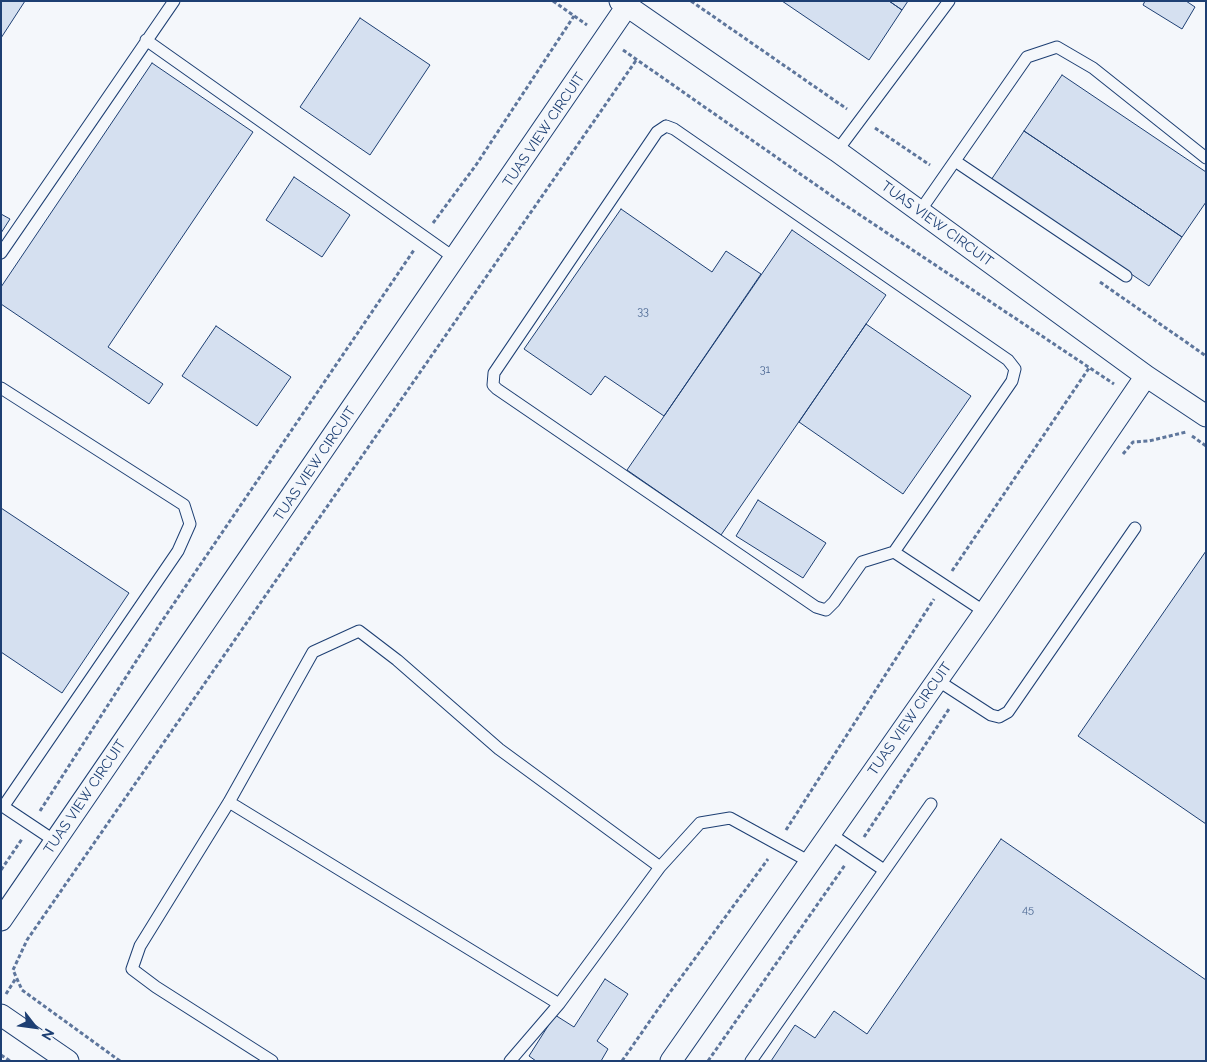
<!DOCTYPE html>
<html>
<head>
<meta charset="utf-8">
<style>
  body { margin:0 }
  #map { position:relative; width:1207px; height:1062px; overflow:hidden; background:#f4f7fb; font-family:Raleway,sans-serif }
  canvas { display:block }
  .frame { position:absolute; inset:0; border:2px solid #1d3f73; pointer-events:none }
  .north { position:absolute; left:10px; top:1002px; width:50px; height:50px; -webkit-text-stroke:4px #f4f7fb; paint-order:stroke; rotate:120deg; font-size:14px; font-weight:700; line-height:20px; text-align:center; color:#1d3f73 }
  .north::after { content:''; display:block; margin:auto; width:18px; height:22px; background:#1d3f73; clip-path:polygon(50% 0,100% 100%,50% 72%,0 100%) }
</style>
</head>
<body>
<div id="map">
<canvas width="1207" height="1062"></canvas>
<div class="frame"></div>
<div class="north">N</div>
</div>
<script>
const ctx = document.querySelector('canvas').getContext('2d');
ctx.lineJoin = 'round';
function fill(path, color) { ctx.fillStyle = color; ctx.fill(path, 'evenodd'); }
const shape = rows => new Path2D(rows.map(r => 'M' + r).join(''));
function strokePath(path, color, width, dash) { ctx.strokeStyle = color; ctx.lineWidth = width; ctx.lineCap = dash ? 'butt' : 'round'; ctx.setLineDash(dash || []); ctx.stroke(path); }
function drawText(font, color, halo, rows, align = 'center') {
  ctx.font = font + ' Raleway,sans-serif'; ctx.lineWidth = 4; ctx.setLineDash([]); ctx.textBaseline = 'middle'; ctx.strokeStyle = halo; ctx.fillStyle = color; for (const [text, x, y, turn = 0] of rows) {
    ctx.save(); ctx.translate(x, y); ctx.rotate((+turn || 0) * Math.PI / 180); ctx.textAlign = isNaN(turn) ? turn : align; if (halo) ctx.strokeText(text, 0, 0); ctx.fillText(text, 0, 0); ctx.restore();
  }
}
const building = shape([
  [1,1,25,1,1,38,1,1],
  [782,1,889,1,902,10,869,60,782,1],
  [889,1,908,1,902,10,889,1],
  [1145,1,1186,1,1195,7,1182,29,1143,5,1145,1],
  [360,18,430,65,370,155,300,107,360,18],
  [152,63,253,132,108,347,163,384,149,404,1,304,1,287,152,63],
  [1062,75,1206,172,1206,202,1182,237,1024,131,1062,75],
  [1024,131,1182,237,1149,286,991,180,1024,131],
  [294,177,350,215,322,257,266,220,294,177],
  [621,209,712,272,726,251,761,274,664,416,605,376,591,395,524,349,621,209],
  [1,214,10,219,1,233,1,214],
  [792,230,886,295,721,535,627,470,792,230],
  [866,324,971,396,903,494,799,422,866,324],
  [216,326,291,377,257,426,182,376,216,326],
  [758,500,826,543,803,578,736,536,758,500],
  [1,508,129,593,62,693,1,652,1,508],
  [1206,551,1206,824,1078,736,1206,551],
  [1001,839,1206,980,1206,1061,771,1061,795,1025,815,1038,834,1011,867,1034,1001,839],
  [605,979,628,994,597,1041,608,1049,601,1061,536,1061,529,1056,555,1015,574,1027,605,979]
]);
fill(building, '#d5e0f0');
strokePath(building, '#1d3f73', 1);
const service = shape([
  [146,40,456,259],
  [666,126,674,129,1008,360,1015,369,1012,381,894,552,862,562,834,602,826,610,816,607,497,389,493,385,494,373,657,132,666,126],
  [837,151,949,1],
  [955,161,1126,276],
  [920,211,1027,57,1057,47,1093,68,1206,158],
  [1,253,174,1],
  [1,388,184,505,190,524,178,551,3,807],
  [894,552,985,612],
  [937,680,991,715,999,717,1008,712,1135,528],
  [229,802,559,1004],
  [1,805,55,841],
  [829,833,884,870],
  [272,1061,156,987,132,969,140,946,229,802,313,652,359,631,397,660,499,749,660,867],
  [510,1061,559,1004,660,867,700,823,730,818,810,862],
  [751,1061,931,804]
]);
const minor = shape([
  [620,1,837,151,1146,376,1206,416],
  [1,920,627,6],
  [1,1015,68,1061],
  [671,1061,985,612,1146,376]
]);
strokePath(service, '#1d3f73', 13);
strokePath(minor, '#1d3f73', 23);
strokePath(shape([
  [553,1,587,25],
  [691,1,847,109],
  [623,50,839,201,1114,384],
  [875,128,930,165],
  [433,223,476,165,574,16],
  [1100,282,1206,356],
  [1192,436,1206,446],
  [1123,454,1133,442,1149,441,1186,432],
  [952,571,1089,368],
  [40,811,160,624,414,250],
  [786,830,934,599],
  [864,837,949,709],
  [1,870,22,839],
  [6,994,16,978],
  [1,1055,10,1061],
  [120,1061,22,990,13,970,27,940,637,59],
  [622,1061,668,995,768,859],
  [708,1061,845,865]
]), '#5e769c', 3, [4, 2.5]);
strokePath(service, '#f4f7fb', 11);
strokePath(minor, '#f4f7fb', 21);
drawText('11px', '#4b6792', null, [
  ["33",643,312],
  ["31",765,370],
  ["45",1028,910]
]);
drawText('14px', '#1d3f73', '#f4f7fb', [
  ["TUAS VIEW CIRCUIT",544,130,-56],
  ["TUAS VIEW CIRCUIT",937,224,36],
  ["TUAS VIEW CIRCUIT",315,464,-56],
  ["TUAS VIEW CIRCUIT",910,719,-55],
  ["TUAS VIEW CIRCUIT",85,797,-56]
]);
</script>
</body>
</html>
